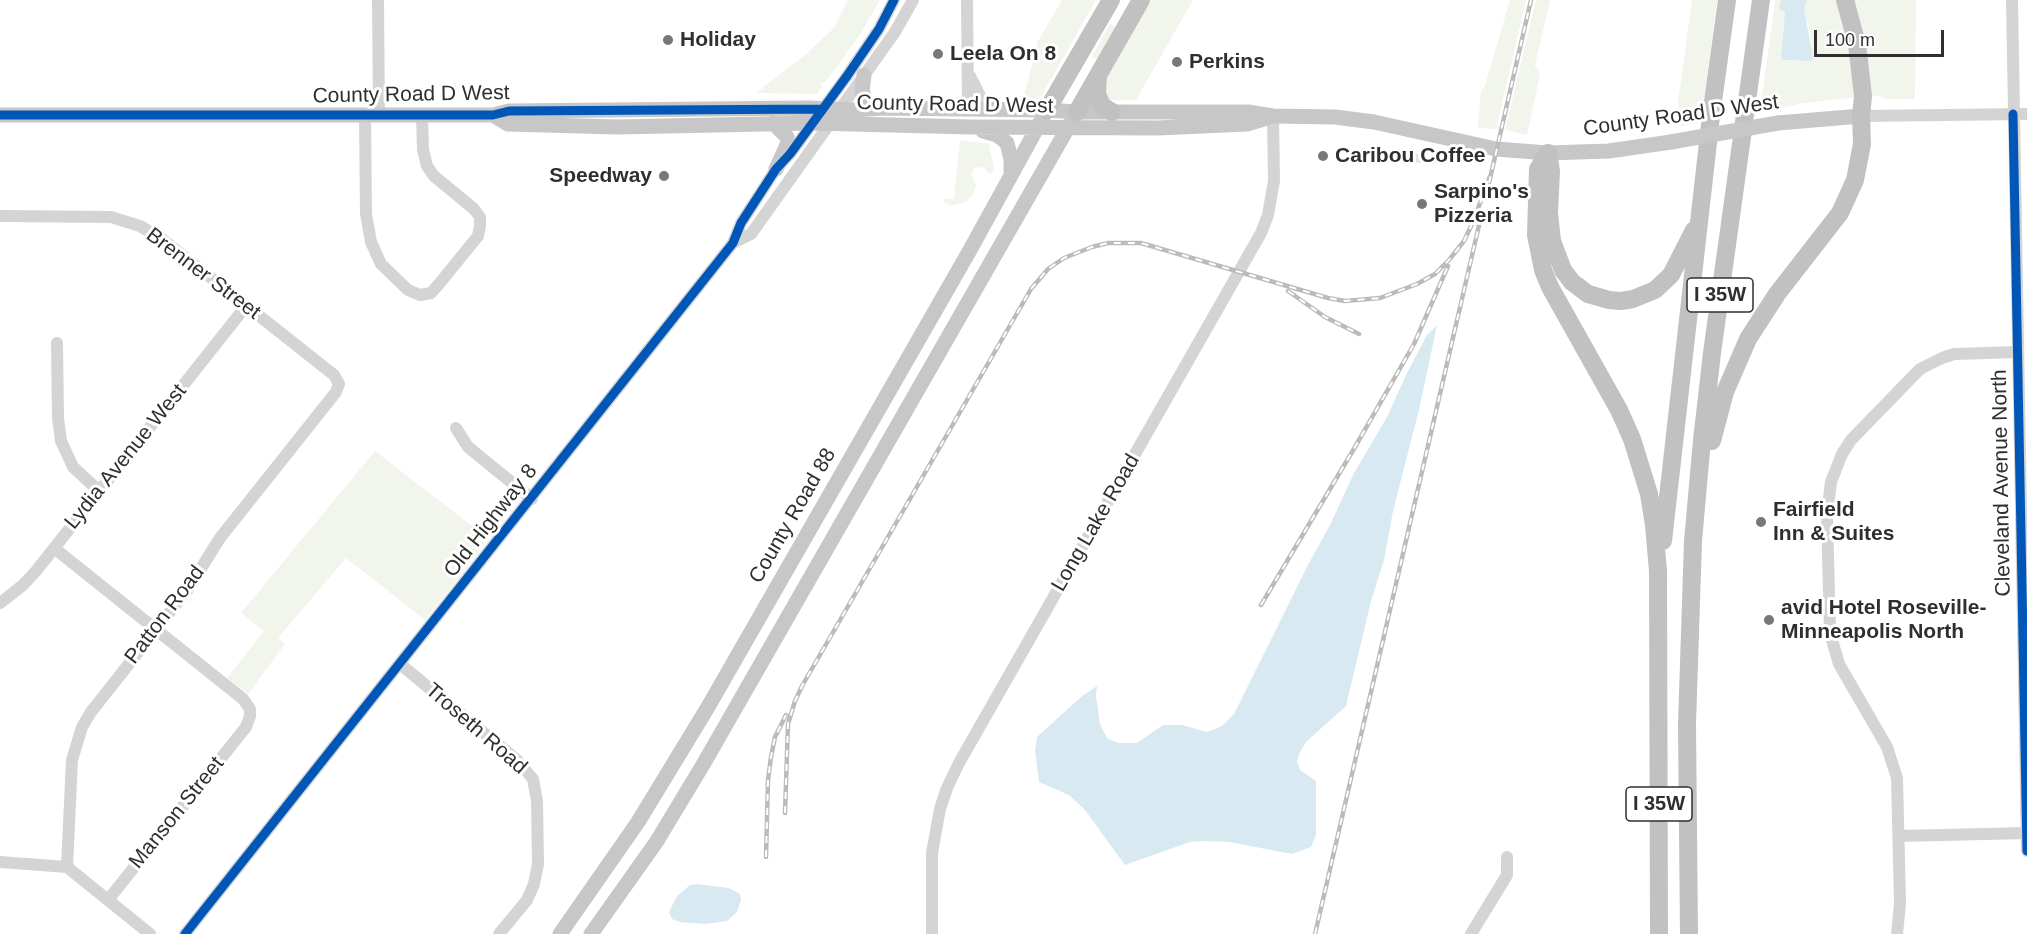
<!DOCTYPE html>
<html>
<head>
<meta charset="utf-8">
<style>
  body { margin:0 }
  #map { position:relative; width:2027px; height:934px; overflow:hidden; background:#fff; font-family:Arial,sans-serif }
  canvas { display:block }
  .scale { position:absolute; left:1814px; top:30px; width:130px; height:27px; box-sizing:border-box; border:3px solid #2f2f2f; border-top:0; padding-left:8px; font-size:18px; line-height:21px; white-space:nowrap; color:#2f2f2f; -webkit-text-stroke:4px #fff; paint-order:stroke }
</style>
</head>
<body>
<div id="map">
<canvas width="2027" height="934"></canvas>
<div class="scale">100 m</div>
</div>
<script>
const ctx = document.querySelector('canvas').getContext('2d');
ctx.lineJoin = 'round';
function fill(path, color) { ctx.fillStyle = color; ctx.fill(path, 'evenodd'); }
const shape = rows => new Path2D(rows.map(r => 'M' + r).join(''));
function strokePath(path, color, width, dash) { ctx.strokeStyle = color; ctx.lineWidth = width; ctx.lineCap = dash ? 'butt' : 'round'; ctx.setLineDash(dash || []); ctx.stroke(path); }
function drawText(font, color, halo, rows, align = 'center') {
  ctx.font = font + ' Arial,sans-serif'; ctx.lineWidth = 6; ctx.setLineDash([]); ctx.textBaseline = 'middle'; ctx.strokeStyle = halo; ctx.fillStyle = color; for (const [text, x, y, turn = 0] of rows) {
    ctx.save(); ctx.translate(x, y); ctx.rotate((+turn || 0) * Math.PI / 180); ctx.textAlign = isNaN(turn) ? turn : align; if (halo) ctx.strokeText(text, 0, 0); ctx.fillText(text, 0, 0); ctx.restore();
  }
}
fill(shape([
  [848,0,880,0,861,33,825,83,822,82,821,84,823,86,817,94,756,93,805,55,834,28],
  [1062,0,1096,0,1039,100,1023,100,1038,41],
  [1150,0,1193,0,1136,100,1109,100,1101,88],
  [1510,0,1526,0,1496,129,1478,128,1481,89,1484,89],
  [1536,0,1550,0,1535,65,1536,68,1539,70,1540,75,1527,135,1505,130],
  [1692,0,1717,0,1701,122,1681,126,1678,103],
  [1775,0,1782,0,1779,8,1785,11,1781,49,1783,60,1809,61,1813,59,1810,32,1804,9,1807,0,1839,0,1853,50,1858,97,1804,103,1760,112],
  [1851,0,1916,0,1915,99,1884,99,1876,95,1873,97,1872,96,1869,90],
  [1110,23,1115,27,1098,57,1093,59,1092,56],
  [960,140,989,144,994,169,990,175,984,167,974,168,972,174,976,186,972,196,966,202,951,206,944,202,943,199,954,199],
  [375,451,489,539,425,620,346,558,278,638,285,644,248,694,227,678,264,631,241,613]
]), '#f1f5ec');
fill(shape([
  [1782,0,1807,0,1804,9,1812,51,1813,59,1811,61,1783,60,1781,57,1785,11,1780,10,1779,6],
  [1396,150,1423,155,1421,163,1391,160],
  [1437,325,1419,410,1393,511,1384,560,1371,601,1346,706,1306,742,1299,754,1297,762,1300,770,1316,781,1316,835,1311,847,1292,854,1229,842,1204,841,1190,842,1125,865,1085,810,1069,795,1039,782,1035,751,1037,737,1081,697,1097,686,1096,696,1100,724,1107,738,1118,743,1137,743,1163,725,1182,725,1207,732,1222,726,1234,714,1309,563,1330,525,1354,473,1387,417,1406,375,1427,335],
  [697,884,729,888,740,894,741,900,737,912,727,921,705,924,680,922,672,919,669,912,677,896,690,885]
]), '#d9e9f1');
strokePath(shape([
  [378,0,379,115],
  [967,0,968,108],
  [2012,0,2027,851],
  [970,76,982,100,996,110],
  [365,115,366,214,371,242,381,264,408,290,420,295,431,293,439,284,478,236,480,226,480,217,474,209,434,176,427,166,423,150,422,115],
  [1861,116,2027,114],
  [0,216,111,217,140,226,162,239,334,375,339,384,336,392,220,538,188,589,91,712,82,727,72,760,67,867],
  [733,243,751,234,895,32,913,0],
  [57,343,58,418,61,441,73,467,99,491],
  [456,428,468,447,532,499],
  [54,548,243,699,250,709,250,716,246,727,108,900],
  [0,603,23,585,36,571,246,306],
  [400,664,517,760,533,779,537,801,538,864,534,884,527,900,499,934],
  [1899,836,2027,833],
  [0,862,67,867,150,934],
  [185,934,733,243,741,223,776,169,790,154,847,76,879,29,894,0],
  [932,934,932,853,940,809,947,788,959,763,1261,233,1268,215,1274,181,1273,116],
  [1471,934,1507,875,1507,857],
  [1897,934,1900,903,1897,778,1887,747,1839,664,1830,633,1827,515,1831,482,1842,454,1851,440,1920,369,1942,358,1954,354,2018,352]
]), '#d4d4d4', 12);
strokePath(shape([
  [864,75,862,91,865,98,868,103,880,108],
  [0,115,493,115,509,111,809,108,854,110,883,108,1047,110,1077,112,1248,112,1273,116,1335,117,1374,122,1496,149,1548,153,1609,151,1671,142],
  [493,115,508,124,617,127,812,123,971,127,1158,128,1247,124,1267,118],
  [773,123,787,137,788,143,776,169],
  [1778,123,1861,116],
  [983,131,997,135,1007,143,1011,159,1011,174],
  [560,934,638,822,708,707,970,250,1047,110],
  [591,934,657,841,704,763,1077,112]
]), '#c7c7c7', 15);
strokePath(shape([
  [1098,75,1097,94,1100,101,1101,105,1112,112],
  [1047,110,1111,0],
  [1077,112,1141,0],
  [1548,153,1538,169,1536,235,1543,270,1550,287,1619,410,1632,439,1649,494,1654,525,1658,571,1659,934],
  [1548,153,1551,171,1549,213,1552,241,1563,270,1572,282,1588,294,1609,300,1621,301,1633,299,1655,290,1671,275,1694,230],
  [1712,441,1725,392,1748,339,1777,294,1840,213,1855,180,1862,144,1861,116,1863,96,1857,44,1845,0],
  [1663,541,1711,116,1727,0],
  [1689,934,1687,724,1693,541,1702,440,1712,353,1761,0]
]), '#c1c1c1', 18);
const rail = shape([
  [1489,183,1531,0],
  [1288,291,1325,317,1359,334],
  [1261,605,1355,447,1414,344,1448,266],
  [785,813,788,724,795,701,802,686,1031,289,1048,269,1064,258,1092,247,1108,243,1141,243,1328,298,1345,301,1380,298,1417,284,1435,274,1449,260,1464,241,1473,222,1490,176],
  [766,857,768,780,771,757,775,737,786,715],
  [1315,934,1480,221]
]);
strokePath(rail, '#bbb', 4.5);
strokePath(rail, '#fff', 2, [7]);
strokePath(shape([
  [1671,142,1778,123]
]), '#c7c7c7', 15);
strokePath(shape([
  [2013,114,2027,851],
  [0,115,493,115,509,111,823,109],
  [185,934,733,243,741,223,776,169,790,154,847,76,879,29,894,0]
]), '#0057b8', 9);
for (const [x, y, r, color] of [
  [668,40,6,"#787878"],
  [938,54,6,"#787878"],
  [1177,62,6,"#787878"],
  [1323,156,6,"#787878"],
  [664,176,6,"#787878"],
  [1422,204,6,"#787878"],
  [1761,522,6,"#787878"],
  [1769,620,6,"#787878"]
]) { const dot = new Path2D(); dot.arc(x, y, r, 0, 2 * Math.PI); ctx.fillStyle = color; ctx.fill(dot); strokePath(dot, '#fff', 2); }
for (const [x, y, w] of [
  [1720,295,66],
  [1659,804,66]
]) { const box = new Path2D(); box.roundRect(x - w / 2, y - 17, w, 34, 4.5); ctx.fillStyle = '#fff'; ctx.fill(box); strokePath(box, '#2f2f2f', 1.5); }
drawText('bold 20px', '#2f2f2f', null, [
  ["I 35W",1720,295],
  ["I 35W",1659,804]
]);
drawText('bold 21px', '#2f2f2f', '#fff', [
  ["Holiday",680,40],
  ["Leela On 8",950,54],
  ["Perkins",1189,62],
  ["Caribou Coffee",1335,156],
  ["Speedway",652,176,"right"],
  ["Sarpino's",1434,192],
  ["Pizzeria",1434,216],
  ["Fairfield",1773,510],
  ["Inn & Suites",1773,534],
  ["avid Hotel Roseville-",1781,608],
  ["Minneapolis North",1781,632]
], 'left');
drawText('21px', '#2f2f2f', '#fff', [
  ["County Road D West",411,95,-1],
  ["County Road D West",955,105,1],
  ["County Road D West",1681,116,-8],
  ["Brenner Street",203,274,37],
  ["Lydia Avenue West",126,457,-51],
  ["Cleveland Avenue North",2002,483,-91],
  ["County Road 88",793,516,-60],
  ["Old Highway 8",491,521,-52],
  ["Long Lake Road",1096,523,-60],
  ["Patton Road",165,615,-53],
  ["Troseth Road",476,729,41],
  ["Manson Street",177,813,-51]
]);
</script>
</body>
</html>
